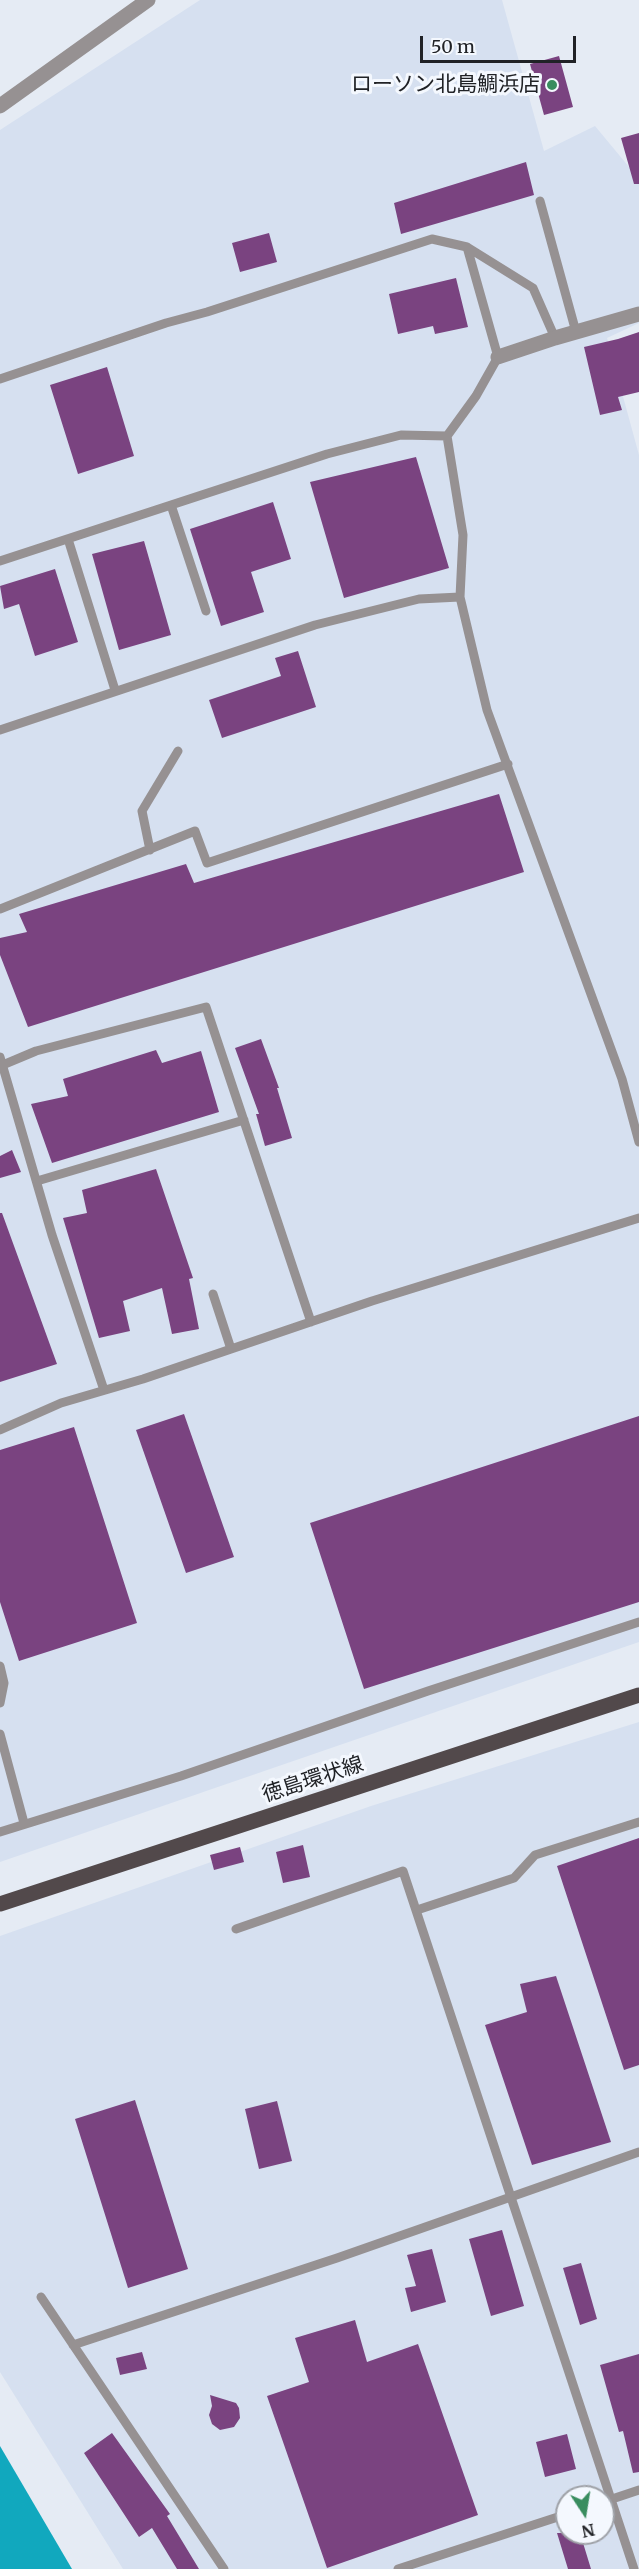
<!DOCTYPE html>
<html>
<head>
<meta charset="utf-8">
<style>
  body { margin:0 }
  #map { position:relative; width:639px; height:2569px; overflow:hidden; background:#e5ebf4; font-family:Merriweather,serif }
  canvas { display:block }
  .north { position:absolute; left:555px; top:2485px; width:60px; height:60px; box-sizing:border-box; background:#f4f8fe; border:2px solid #9fa2a8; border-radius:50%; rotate:168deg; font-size:16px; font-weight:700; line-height:24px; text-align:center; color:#202226 }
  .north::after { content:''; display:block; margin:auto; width:21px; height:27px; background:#398d5f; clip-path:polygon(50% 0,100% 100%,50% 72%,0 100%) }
  .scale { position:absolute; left:420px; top:36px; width:156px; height:27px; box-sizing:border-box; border:3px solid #202226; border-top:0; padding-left:8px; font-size:18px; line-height:21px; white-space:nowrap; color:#202226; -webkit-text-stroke:4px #f4f8fe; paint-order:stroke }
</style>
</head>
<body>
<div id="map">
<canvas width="639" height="2569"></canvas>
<div class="north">N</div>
<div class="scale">50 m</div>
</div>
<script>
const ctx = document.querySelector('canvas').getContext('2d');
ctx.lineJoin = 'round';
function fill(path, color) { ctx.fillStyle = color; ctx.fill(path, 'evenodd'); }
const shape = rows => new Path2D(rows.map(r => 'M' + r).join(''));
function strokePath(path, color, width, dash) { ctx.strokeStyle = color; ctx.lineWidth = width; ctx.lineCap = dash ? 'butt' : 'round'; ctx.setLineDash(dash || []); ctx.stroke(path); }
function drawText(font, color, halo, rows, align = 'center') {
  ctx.font = font + ' Merriweather,"Noto Sans JP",serif'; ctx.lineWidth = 6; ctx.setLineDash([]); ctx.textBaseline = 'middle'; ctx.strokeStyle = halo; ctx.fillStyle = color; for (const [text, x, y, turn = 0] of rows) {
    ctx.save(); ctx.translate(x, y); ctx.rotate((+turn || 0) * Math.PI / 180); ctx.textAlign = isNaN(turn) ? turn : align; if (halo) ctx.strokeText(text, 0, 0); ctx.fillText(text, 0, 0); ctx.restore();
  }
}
fill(shape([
  [200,0,502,0,544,151,595,126,639,179,639,323,607,338,639,455,639,1642,0,1862,0,130],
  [639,1722,639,2569,123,2569,0,2372,0,1936,371,1806],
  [567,2497,603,2497,603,2533,567,2533]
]), '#d6e0f0');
fill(shape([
  [0,2446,72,2569,0,2569]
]), '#11a8be');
fill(shape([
  [559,56,573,107,544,115,530,64],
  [639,133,639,184,634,184,621,138],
  [526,162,534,195,401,234,394,203],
  [269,233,277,262,240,272,232,243],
  [456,278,468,327,435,334,433,326,398,334,389,294],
  [639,332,639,392,618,397,622,410,600,415,584,347,618,339],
  [107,367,134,456,78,474,50,385],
  [416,457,449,568,344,598,310,482],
  [273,502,291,559,251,572,264,612,221,626,190,529],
  [144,541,171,635,119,650,92,554],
  [55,569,78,642,35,656,19,604,4,609,0,586],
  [298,651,316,707,222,738,209,700,281,676,275,658],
  [499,794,524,872,28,1027,0,955,0,938,27,932,19,914,186,864,194,883],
  [261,1039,279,1088,277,1088,292,1138,265,1146,256,1114,259,1114,235,1048],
  [156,1050,162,1063,201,1051,219,1112,52,1163,31,1104,68,1096,63,1079],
  [12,1150,21,1172,0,1178,0,1156],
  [156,1169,193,1278,189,1279,199,1329,172,1334,162,1288,123,1301,130,1331,99,1338,63,1218,87,1213,82,1190],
  [0,1213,2,1213,57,1364,0,1382],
  [184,1414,234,1557,186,1573,136,1430],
  [639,1416,639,1602,364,1689,310,1523],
  [74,1427,137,1623,19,1661,0,1602,0,1450],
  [639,1838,639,2065,624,2070,557,1866],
  [303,1845,310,1877,283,1883,276,1852],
  [240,1847,244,1862,214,1870,210,1855],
  [556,1976,611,2142,532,2165,485,2025,527,2012,520,1984],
  [135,2100,188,2269,128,2288,75,2119],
  [277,2101,292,2161,259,2169,245,2109],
  [502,2230,524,2306,491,2316,469,2239],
  [432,2249,446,2302,411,2312,405,2288,416,2286,407,2255],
  [581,2263,597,2319,580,2325,563,2268],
  [355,2320,367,2362,418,2344,478,2515,327,2568,267,2396,309,2382,295,2338],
  [142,2352,147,2369,120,2375,116,2358],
  [639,2354,639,2472,633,2473,623,2431,619,2432,600,2365],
  [210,2395,236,2403,239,2408,240,2418,234,2427,220,2430,212,2424,209,2415,212,2406],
  [112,2433,170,2514,167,2516,199,2569,177,2569,152,2528,139,2537,84,2453],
  [567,2434,576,2469,545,2477,536,2442],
  [557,2533,580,2533,591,2569,568,2569]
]), '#7a4380');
strokePath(shape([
  [540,201,576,332],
  [467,247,533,288,555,338],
  [0,379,166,323,207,312,432,239,467,247,498,357,476,396,447,436,463,535,460,597,487,710,622,1079,639,1142],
  [171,505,206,611],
  [68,539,115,690],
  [0,561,327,454,401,435,447,436],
  [0,730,315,625,419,599,460,597],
  [150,850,142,811,178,751],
  [0,909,195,831,207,863,508,764],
  [0,1057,52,1235,104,1390],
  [0,1066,36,1051,206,1007,311,1322],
  [37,1181,244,1120],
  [213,1294,231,1349],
  [0,1430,61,1403,143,1379,372,1301,639,1218],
  [0,1666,4,1683,0,1703],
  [0,1734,24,1823],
  [0,1832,181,1776,428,1691,639,1622],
  [417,1910,514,1878,535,1855,639,1822],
  [236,1929,403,1871,634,2569],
  [41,2297,224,2569],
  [73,2345,337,2258,639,2152],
  [603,2502,639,2490],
  [398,2569,567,2514]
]), '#969192', 9);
strokePath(shape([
  [0,106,148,0],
  [498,357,555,338,639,314]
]), '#969192', 15);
strokePath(shape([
  [0,1904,639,1695]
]), '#52494b', 15);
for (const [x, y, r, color] of [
  [552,85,6,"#398d5f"]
]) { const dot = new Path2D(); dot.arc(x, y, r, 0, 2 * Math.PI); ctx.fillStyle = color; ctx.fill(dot); strokePath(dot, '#f4f8fe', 2); }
drawText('21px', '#202226', '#f4f8fe', [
  ["ローソン北島鯛浜店",540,85]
], 'right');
drawText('21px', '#202226', '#f4f8fe', [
  ["徳島環状線",313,1780,-18]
]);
</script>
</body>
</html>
